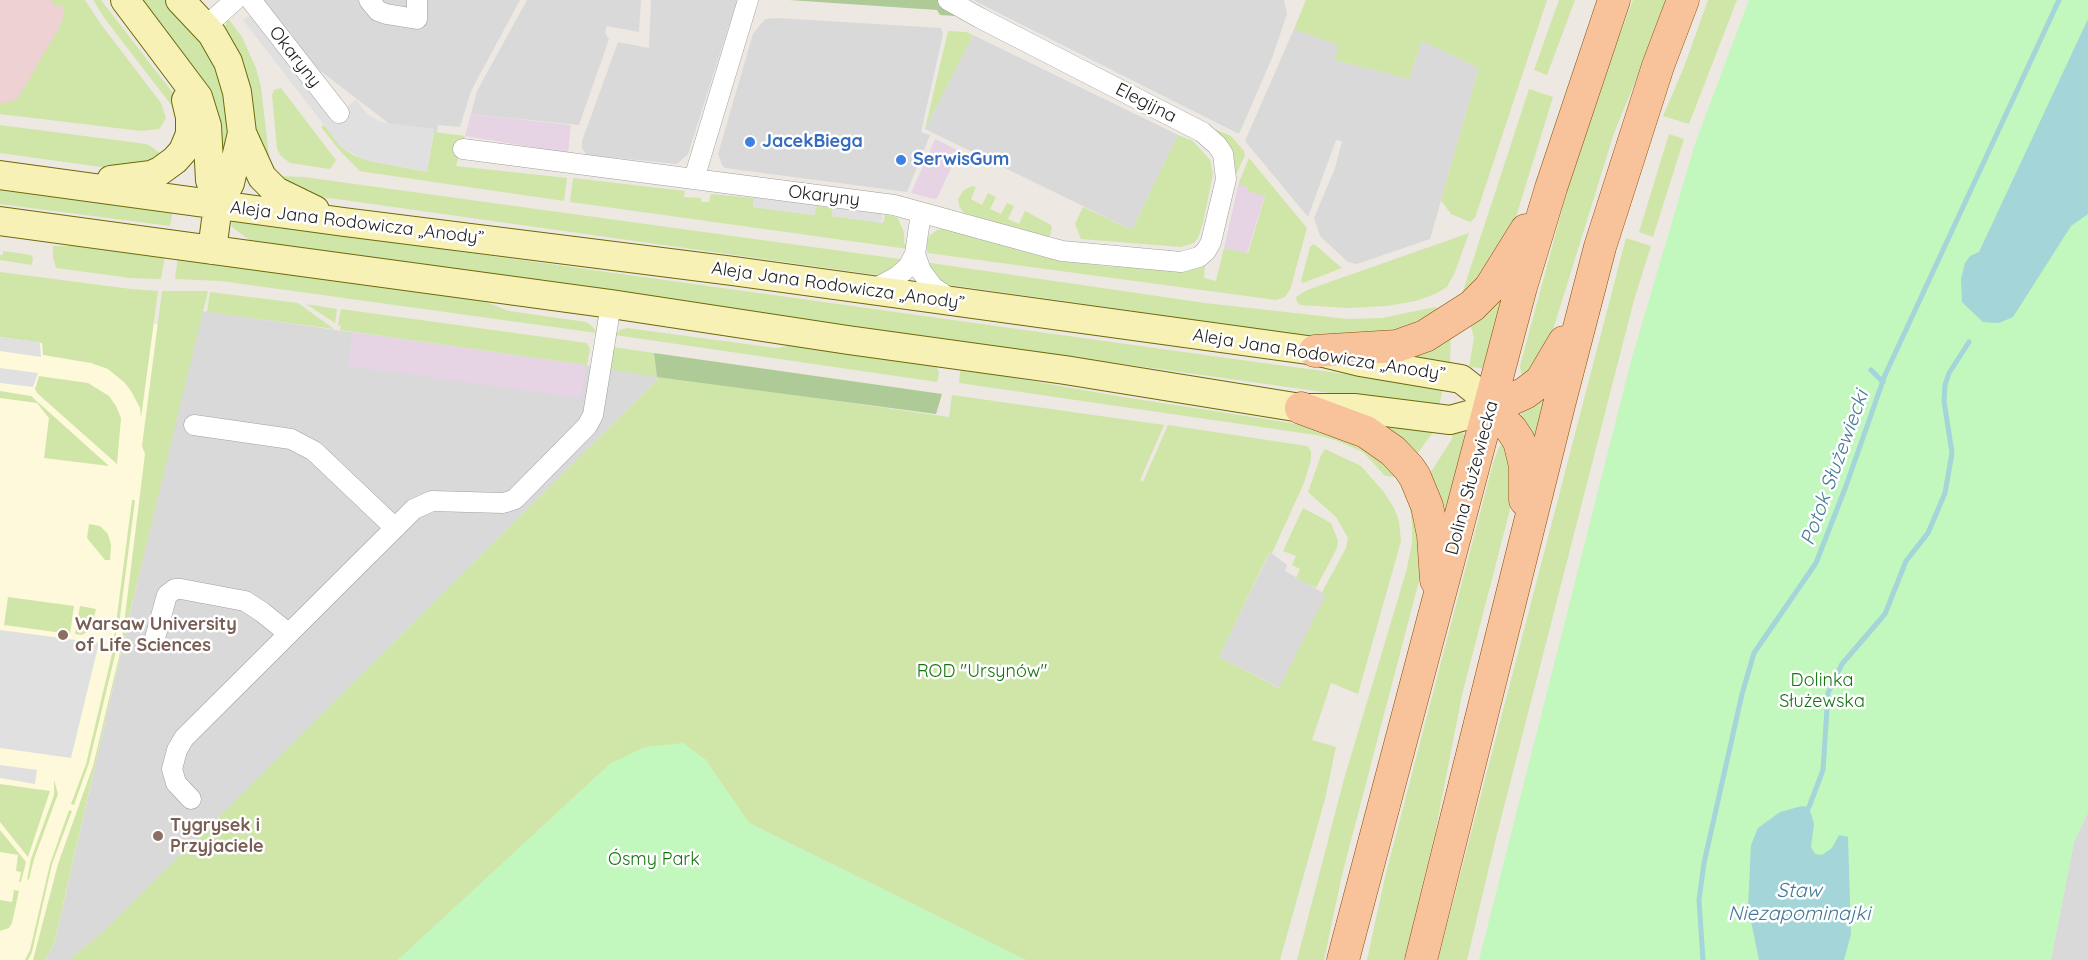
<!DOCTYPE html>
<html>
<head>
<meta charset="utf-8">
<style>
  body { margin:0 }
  canvas { display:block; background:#ede8e1 }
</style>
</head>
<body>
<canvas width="2088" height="960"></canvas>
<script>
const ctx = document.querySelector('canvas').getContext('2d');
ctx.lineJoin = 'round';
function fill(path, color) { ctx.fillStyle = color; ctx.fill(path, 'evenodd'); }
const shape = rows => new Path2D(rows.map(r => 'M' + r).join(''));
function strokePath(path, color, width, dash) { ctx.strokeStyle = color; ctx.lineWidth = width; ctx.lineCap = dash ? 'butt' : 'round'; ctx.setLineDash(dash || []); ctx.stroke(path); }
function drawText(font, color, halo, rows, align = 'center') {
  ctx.font = font + ' Quicksand,sans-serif'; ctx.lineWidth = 5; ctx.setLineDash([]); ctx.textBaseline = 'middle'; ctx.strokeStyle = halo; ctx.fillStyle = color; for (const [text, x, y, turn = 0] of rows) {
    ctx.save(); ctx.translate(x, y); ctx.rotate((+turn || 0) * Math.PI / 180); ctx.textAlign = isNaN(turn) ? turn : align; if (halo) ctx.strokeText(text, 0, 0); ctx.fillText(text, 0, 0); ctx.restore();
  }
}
fill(shape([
  [263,0,520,0,471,91,460,127,438,125,437,133,391,125,310,63],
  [527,0,641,0,639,32,607,26,605,33,609,39,579,125,471,114,477,91],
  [651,0,737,0,688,154,677,164,587,155,582,148,582,141,618,42,649,48],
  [973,0,1284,0,1287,14,1272,58,1239,134],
  [778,18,941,28,943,34,921,132,930,135,907,192,725,168,722,165,718,154,753,34,765,19],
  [1294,29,1339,45,1335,60,1409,79,1422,41,1479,68,1430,239,1357,264,1348,262,1320,236,1314,218,1335,168,1342,141,1336,140,1308,217,1245,141],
  [973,35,1178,135,1132,230,925,129],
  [202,311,661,376,103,932,69,960,45,960,54,944,132,604],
  [1270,552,1287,565,1285,571,1327,595,1280,688,1219,657],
  [2088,812,2088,960,2051,960,2074,842]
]), '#dad9d9');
fill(shape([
  [0,0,78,0,13,115,0,114]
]), '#eed1d3');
fill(shape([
  [471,114,571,125,568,153,465,136],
  [935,139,959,151,937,198,934,199,911,193],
  [1239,182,1240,185,1248,187,1247,191,1265,195,1247,253,1224,248],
  [352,332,587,365,581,398,348,366]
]), '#e6d4e5');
fill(shape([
  [0,301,197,330,132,604,54,944,45,960,0,960]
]), '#fef9da');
fill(shape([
  [51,0,85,0,100,23,161,103,166,118,159,129,141,131,0,114,0,104,15,100,20,95,61,24,64,13,62,5,55,6],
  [93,0,101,0,179,101,177,134,177,122,172,106,105,19],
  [137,0,166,0,203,38,228,96,228,169],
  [1306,0,1547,0,1475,218,1470,222,1451,214,1441,200,1479,68,1422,41,1409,79,1335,60,1338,45,1294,29],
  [1559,0,1575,0,1547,75,1534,70],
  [1633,0,1669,0,1614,133,1548,346,1525,376,1521,373,1520,366,1582,136],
  [1708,0,1737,0,1689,124,1663,116,1684,67],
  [227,17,242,37,256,68,261,87,269,156,265,162,225,30],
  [948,31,966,32,973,35,925,129],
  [281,88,336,160,330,169,290,163,281,156,277,149,272,95,274,90],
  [1529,89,1553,97,1511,233,1459,303],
  [0,125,146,144,152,147,167,159,108,168,0,153],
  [324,125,341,147,353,155,365,160,427,172,434,132,465,136,456,166,567,178,564,201,365,172,360,171,340,151,321,127],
  [1215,129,1231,136,1244,151,1245,155,1235,177,1232,149],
  [1669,134,1684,139,1653,237,1639,232],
  [1178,135,1193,141,1210,160,1213,174,1203,223,1198,238,1194,243,1181,247,1081,239,1075,224,1083,207,1132,230],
  [1249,158,1307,228,1290,290,1285,297,1276,300,927,253,927,241,929,236,937,230,944,229,1043,257,1103,266,1178,271,1205,265,1204,278,1216,281,1224,248,1248,253,1265,196,1247,191,1248,187,1240,185,1239,182],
  [280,176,304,177,907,260,884,276,308,195],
  [573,178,685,191,684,197,701,198,701,202,709,202,711,194,754,198,753,207,814,215,816,206,833,208,832,216,883,223,885,215,893,216,898,218,900,223,904,232,904,243,908,246,908,249,570,202],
  [0,186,173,210,170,226,0,204],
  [972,186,976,187,971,199,982,205,988,193,996,197,990,209,1001,214,1007,203,1014,206,1008,219,1019,224,1025,211,1051,225,1052,228,1050,236,1047,237,1040,236,964,213,959,206,958,199,964,190],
  [232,220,1263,363,1443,387,1439,408,1429,407,251,241,233,228,231,224],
  [1469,233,1455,272,1447,287,1435,294,1416,301,1387,306,1348,308,1300,305,1297,302,1296,297,1307,290],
  [1626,238,1651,246,1634,300,1496,838,1467,960,1438,960],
  [1314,244,1342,268,1303,283,1301,281,1310,247],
  [53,246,106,246,165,255,161,279,130,278,56,268,53,258],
  [3,251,31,255,33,258,32,263,31,265,0,260,0,255,3,255],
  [178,256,478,299,509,311,586,322,592,326,597,333,221,281,175,279],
  [924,262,1205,303,1348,319,1382,318,1435,307,1442,311,1429,324,1350,340,1310,336,937,283],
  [0,272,131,289,158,291,141,418,140,408,131,391,124,382,108,369,91,363,43,355,42,343,0,337],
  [162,291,208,291,132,604,54,944,45,960,33,960,58,864,93,766,121,648,145,454,142,446],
  [210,292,298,303,334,329,207,312],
  [1503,295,1485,364,1482,368,1469,367,1474,338,1469,320],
  [306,304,337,309,335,323],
  [341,309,587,343,590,349,587,365,340,330,341,326,338,325],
  [627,328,776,348,803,344,936,365,939,373,937,382,615,335,620,330],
  [1451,332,1450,364,1397,353],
  [612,347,654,353,657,377,607,369],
  [963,369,1123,397,1342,431,1401,474,1396,477,1385,476,1363,452,1335,440,1316,435,959,383,960,372],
  [39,376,88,383,109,396,116,406,121,418,117,464,37,393,35,389],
  [661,376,949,417,952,395,1164,425,1140,480,1143,482,1168,425,1307,446,1311,451,1311,460,1304,483,1272,553,1270,552,1267,557,1219,657,1279,688,1326,595,1322,592,1346,548,1348,538,1336,517,1308,492,1321,455,1325,449,1361,466,1383,491,1394,508,1399,521,1401,541,1358,694,1331,683,1312,740,1336,747,1325,799,1280,960,1026,960,749,823,705,759,611,763,398,960,69,960,103,932],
  [1551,388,1535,446,1521,414],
  [0,391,31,396,109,466,44,458,49,418,37,403,0,398],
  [1386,425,1434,431,1414,458,1385,427],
  [1453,432,1462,432,1466,437,1442,534,1427,478,1452,439],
  [1503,444,1506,444,1514,494,1462,695,1435,833,1404,960,1367,960,1385,877,1457,601,1494,460,1499,447],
  [1409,499,1424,549,1419,581,1342,875,1324,960,1297,960,1344,779,1406,572,1412,544,1412,525],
  [132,500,135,500,118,632,116,633,116,651,89,763,74,805,71,804,86,764,112,654],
  [1303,508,1331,523,1338,541,1337,548,1316,588,1296,578,1300,569,1292,565,1296,556,1283,551],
  [89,524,100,526,108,534,111,545,110,560,105,560,87,538],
  [8,597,74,606,70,634,4,625],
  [80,606,96,609,94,617,97,618,94,628,82,635,75,634],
  [54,780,58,794,34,859,29,879,27,880,31,859,54,795],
  [0,784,50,791,28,857,0,822],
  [69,810,72,811,52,864,32,952,28,960,25,960,30,950,50,864],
  [0,830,26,862,21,882,19,882,21,872,16,871,18,855,0,852],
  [14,890,19,891,12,923,9,928,0,931,0,900,12,902]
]), '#cfe6a8');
fill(shape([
  [789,0,939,0,957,13,955,16,940,15,937,10],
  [654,353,942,394,936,414,657,377]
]), '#aecb97');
fill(shape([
  [1749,0,2088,0,2088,812,2074,842,2051,960,1479,960,1631,361,1695,144],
  [683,743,705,759,749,823,1026,960,398,960,611,763,645,747]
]), '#c2f7be');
fill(shape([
  [253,13,334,117,356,100,367,114,380,122,434,129,427,172,365,160,341,147,243,20],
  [755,193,816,201,815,215,753,207],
  [834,203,883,210,881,223,832,216],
  [0,337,40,342,41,357,0,351],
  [0,368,38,373,33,387,0,383],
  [0,630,99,643,71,758,0,748],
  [0,765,37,770,35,784,0,778]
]), '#e0e0e0');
fill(shape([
  [2088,19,2088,214,2071,226,2013,317,1999,323,1983,322,1962,302,1961,279,1965,263,1970,256,1979,252],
  [1802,806,1809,807,1814,824,1811,847,1815,854,1822,855,1832,848,1839,835,1848,837,1851,934,1844,960,1759,960,1748,907,1751,845,1758,828,1780,812]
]), '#a3d5d9');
strokePath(shape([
  [1871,370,1883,382],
  [1809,807,1823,770,1828,693,1842,664,1885,614,1906,561,1928,533,1945,493,1952,453,1944,401,1945,385,1949,373,1969,342],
  [1703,960,1699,900,1704,863,1742,694,1754,653,1816,563,1846,486,1885,375,2059,0]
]), '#a3d5d9', 5);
const street = shape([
  [251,0,339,113],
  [369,0,378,11,386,14,417,19,417,0],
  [206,26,235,0],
  [463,149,894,205,1062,251,1181,262,1199,257,1206,251,1211,242,1226,179,1223,154,1217,145,1202,132,980,18,948,0],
  [694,179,748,0],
  [915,254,921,271,933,287,952,300],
  [871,291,898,276,908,267,915,254,921,213],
  [194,425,291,439,314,451,395,528],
  [155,638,167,595,175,589,181,589,245,601,262,612,288,633],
  [191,799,176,783,172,769,177,750,184,738,414,509,432,501,503,503,510,501,515,499,587,426,593,415,611,304]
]);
const secondary = shape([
  [125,0,198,97,207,126,210,180,218,205],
  [180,0,212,34,228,62,237,92,242,133,262,177,276,191,315,210],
  [0,175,344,222,733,271,1315,351,1360,362,1461,379,1475,390,1490,409,1450,420,1354,408,1301,408,1065,370,848,340,611,304,0,221],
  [111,180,151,175,160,171,175,160,183,151,190,134,190,117,186,100],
  [212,250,218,205,230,183,242,133]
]);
const primary = shape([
  [1315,351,1397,346,1425,336,1472,306,1490,288,1526,230],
  [1301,408,1366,432,1393,451,1409,468,1415,477,1427,506,1433,535,1436,580],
  [1490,409,1511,429,1519,441,1525,466,1525,500],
  [1490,409,1525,393,1541,381,1564,342],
  [1343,960,1521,287,1551,188,1614,0],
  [1421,960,1559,405,1600,247,1658,66,1683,0]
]);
strokePath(street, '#a0a0a0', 21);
strokePath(secondary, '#6d6a08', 30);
strokePath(primary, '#8e4e05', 33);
strokePath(street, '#fff', 20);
strokePath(secondary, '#f7f1b6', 28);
strokePath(primary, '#f8c39b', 32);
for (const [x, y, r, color] of [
  [750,142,6,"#3f7fe0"],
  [901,160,6,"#3f7fe0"],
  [63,635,6,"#8d6e63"],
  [158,836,6,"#8d6e63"]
]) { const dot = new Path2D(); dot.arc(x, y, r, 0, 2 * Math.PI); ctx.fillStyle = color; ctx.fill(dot); strokePath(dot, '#fff', 2); }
drawText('18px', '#1c1c1c', '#fff', [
  ["Okaryny",295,57,52],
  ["Elegijna",1146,103,27],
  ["Okaryny",824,196,7],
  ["Aleja Jana Rodowicza „Anody”",357,223,7],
  ["Aleja Jana Rodowicza „Anody”",838,286,8],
  ["Aleja Jana Rodowicza „Anody”",1319,355,9],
  ["Dolina Służewiecka",1472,478,-75]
]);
drawText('bold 18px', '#366cbe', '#fff', [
  ["JacekBiega",762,142],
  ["SerwisGum",913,160]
], 'left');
drawText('bold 18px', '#785e54', '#fff', [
  ["Warsaw University",75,625],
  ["of Life Sciences",75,646],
  ["Tygrysek i",170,826],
  ["Przyjaciele",170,847]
], 'left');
drawText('18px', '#14750f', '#fff', [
  ["ROD \"Ursynów\"",982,672],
  ["Dolinka",1822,681],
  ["Służewska",1822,702],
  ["Ósmy Park",654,860]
]);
drawText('italic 20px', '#467a98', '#fff', [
  ["Potok Służewiecki",1835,468,-70],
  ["Staw",1799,891],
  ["Niezapominajki",1799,914]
]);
</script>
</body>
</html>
